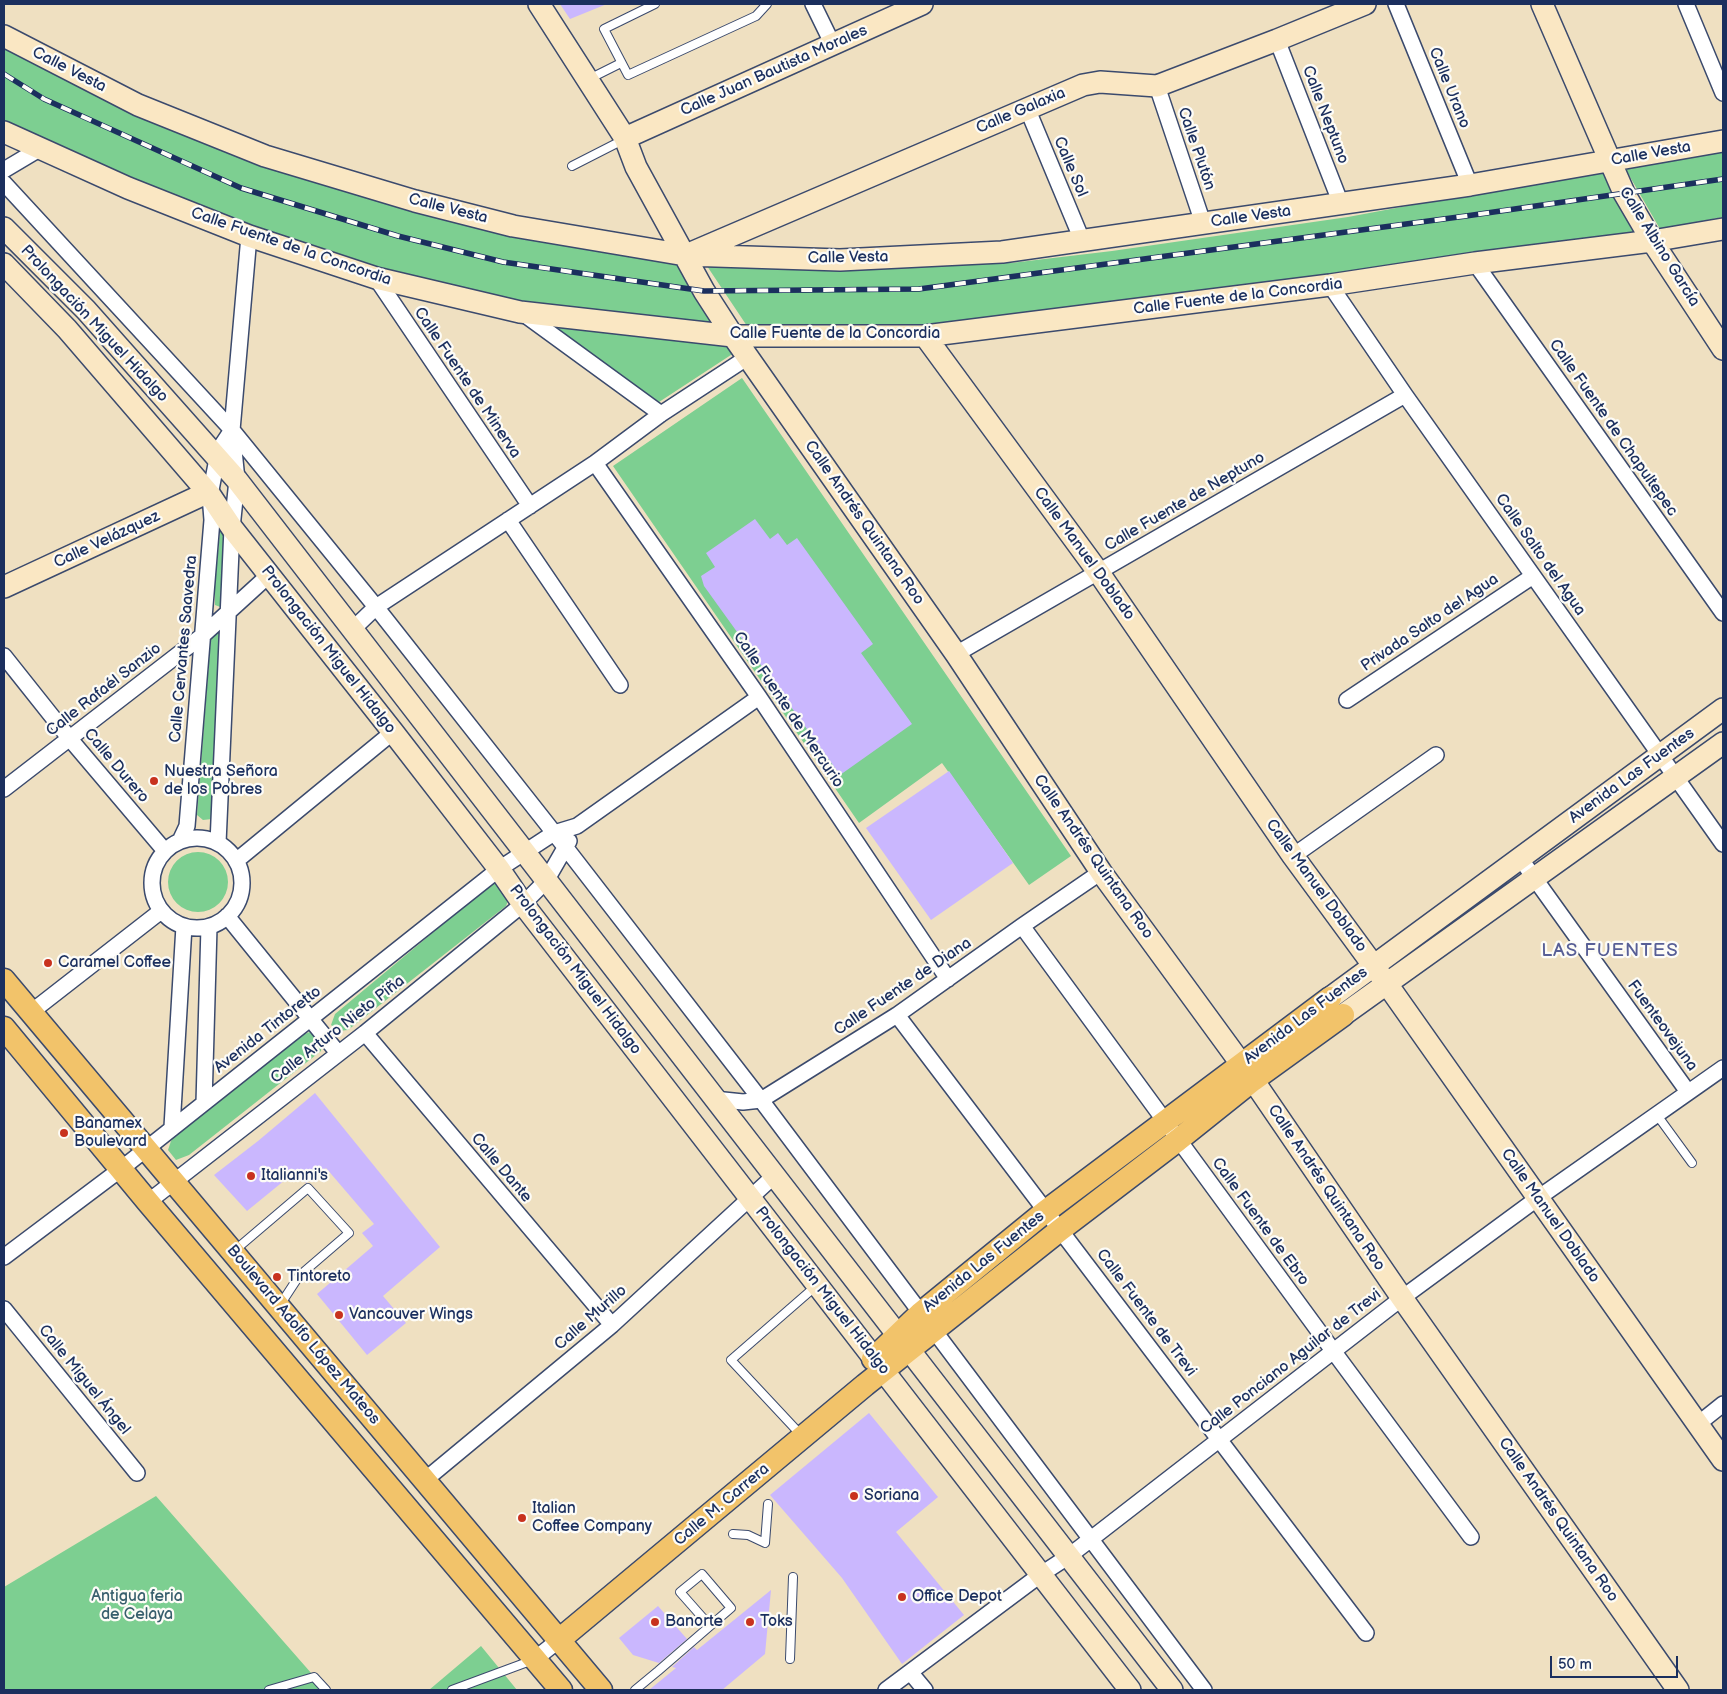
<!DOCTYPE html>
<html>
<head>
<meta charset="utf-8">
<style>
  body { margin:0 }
  #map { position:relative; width:1727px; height:1694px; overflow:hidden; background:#efe0c1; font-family:"Balsamiq Sans",sans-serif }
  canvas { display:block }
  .frame { position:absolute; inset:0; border:5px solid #1b2f5e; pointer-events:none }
  .scale { position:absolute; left:1550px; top:1656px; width:128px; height:22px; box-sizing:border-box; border:2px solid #1b2f5e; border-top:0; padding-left:6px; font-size:15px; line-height:18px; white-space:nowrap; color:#1b2f5e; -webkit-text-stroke:4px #fdfcf7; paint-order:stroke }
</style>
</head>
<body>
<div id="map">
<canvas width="1727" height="1694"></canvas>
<div class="frame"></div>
<div class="scale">50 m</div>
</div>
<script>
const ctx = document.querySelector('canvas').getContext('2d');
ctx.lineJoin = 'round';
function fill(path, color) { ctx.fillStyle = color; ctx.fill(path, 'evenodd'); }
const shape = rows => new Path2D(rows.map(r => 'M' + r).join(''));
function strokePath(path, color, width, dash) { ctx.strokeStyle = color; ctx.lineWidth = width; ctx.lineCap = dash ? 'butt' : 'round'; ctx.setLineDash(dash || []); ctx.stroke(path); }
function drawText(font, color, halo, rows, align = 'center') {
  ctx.font = font + ' "Balsamiq Sans",sans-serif'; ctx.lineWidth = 4.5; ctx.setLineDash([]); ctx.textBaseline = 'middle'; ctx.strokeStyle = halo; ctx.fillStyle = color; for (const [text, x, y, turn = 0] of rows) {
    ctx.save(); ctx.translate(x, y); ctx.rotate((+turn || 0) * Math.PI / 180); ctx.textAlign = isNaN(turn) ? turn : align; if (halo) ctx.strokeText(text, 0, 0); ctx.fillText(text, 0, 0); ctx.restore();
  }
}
fill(shape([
  [4,46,124,106,232,155,337,188,672,258,688,282,698,303,707,309,712,322,706,328,496,301,293,249,4,127],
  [1723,152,1723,217,1660,229,1626,170,1632,165],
  [1604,172,1635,236,916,328,749,329,705,263,828,267,1011,263,1112,251,1348,217,1476,193,1591,175],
  [549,325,728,341,737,351,659,402],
  [742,378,1071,856,1029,885,942,763,859,823,613,466],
  [227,530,223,608,215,605,215,585,220,532],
  [223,629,212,819,203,820,197,815,211,636],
  '168 882a30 30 0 1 1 60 0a30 30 0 1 1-60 0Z',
  [500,883,509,898,506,906,348,1030,338,1031,331,1025,335,1014,442,925,491,884],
  [315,1030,322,1039,321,1051,189,1155,176,1160,168,1150,171,1141,179,1130,302,1035],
  [156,1496,326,1690,4,1690,4,1587],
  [481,1646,517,1690,429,1690]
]), '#7dcf91');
fill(shape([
  [560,4,607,4,570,19],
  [755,519,770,539,778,533,787,545,797,538,873,644,861,653,912,724,840,775,704,586,701,576,715,567,706,553],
  [949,771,1013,863,931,920,866,828],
  [315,1093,440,1247,383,1296,406,1323,367,1355,317,1294,373,1246,362,1233,374,1224,326,1168,306,1183,296,1171,247,1211,214,1175,258,1141],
  [869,1413,938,1497,896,1532,964,1615,902,1664,842,1578,770,1495],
  [771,1590,765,1654,722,1690,649,1690,676,1668,672,1667,694,1647,697,1650],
  [658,1606,687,1639,659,1663,633,1655,619,1638]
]), '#cab7fe');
const lane = shape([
  [655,4,604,29,628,75,756,16,767,4],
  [589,79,621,63],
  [572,166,623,140],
  [1657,1115,1692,1163],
  [234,1251,308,1188,349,1233,299,1276,280,1305],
  [802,1436,731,1360,816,1286],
  [733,1534,748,1535,765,1543,768,1504],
  [790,1659,793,1577],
  [269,1690,314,1677,326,1690],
  [452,1690,533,1660],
  [635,1690,658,1671,710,1626,731,1608,702,1574,680,1592,710,1626]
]);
const street = shape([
  [813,4,833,45],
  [1396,4,1470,185],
  [1686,4,1723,93],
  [1277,40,1341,204],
  [1157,86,1203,223],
  [1027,108,1082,240],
  [4,170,41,148],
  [4,183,232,430,376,607,566,848,761,1100,1204,1690],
  [1475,263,1723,613],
  [376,278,530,506],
  [1330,285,1405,395,1723,844],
  [521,312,661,414],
  [595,463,759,697,948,979],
  [508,520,620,685],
  [353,629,376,607,595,463,661,414,748,357],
  [956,654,1405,395],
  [4,656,70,739,165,851],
  [1347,700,1533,576],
  [4,789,202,636,269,575],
  '152 883a45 45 0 1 1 90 0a45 45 0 1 1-90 0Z',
  [180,841,187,826,212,520,210,495,217,459,222,445,232,430],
  [218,843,232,528,237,480,232,430,249,236],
  [1293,856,1436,755],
  [1520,858,1688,1092],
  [236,861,393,732],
  [227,916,338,1053],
  [1022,926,1334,1352,1471,1537],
  [30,1013,161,911],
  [897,1015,1366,1633],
  [365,1033,612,1325],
  [714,1099,743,1102,761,1100,897,1015,1022,926,1101,872],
  [204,1103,209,927],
  [172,1127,184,926],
  [148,1202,365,1033,523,904,546,881,569,841],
  [4,1257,121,1169,499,869,554,833,577,826,759,697],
  [4,1309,137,1473],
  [1698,1424,1723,1404],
  [425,1480,612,1325,774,1176],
  [535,1659,559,1640],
  [910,1672,925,1690],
  [886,1690,1040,1575,1069,1556,1402,1298,1538,1198,1723,1068]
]);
const secondary = shape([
  [539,4,625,138,636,167,704,291,733,336,956,654,1101,872,1253,1080,1402,1298,1678,1690],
  [1542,4,1624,193,1652,241,1723,349],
  [4,36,138,105,265,156,415,201,513,226,685,255,840,260,1002,252,1470,185,1723,141],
  [4,132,128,188,249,236,376,278,520,312,733,336,925,336,1330,285,1475,263,1652,241,1723,229],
  [625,138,922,4],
  [4,228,86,310,237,480,1172,1690],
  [691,253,1083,85,1100,82,1157,86,1277,40,1365,4],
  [4,264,67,329,210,495,232,528,393,732,499,869,523,904,1130,1690],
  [925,336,1099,573,1293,856,1387,984,1723,1460],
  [4,587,200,496,210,495],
  [1330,998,1723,709],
  [1343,1015,1723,743]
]);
const primary = shape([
  [4,980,601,1690],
  [4,1028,148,1202,561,1690],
  [873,1359,921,1313,1046,1211,1330,998],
  [559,1640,865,1385,1060,1230,1178,1140,1253,1080,1343,1015]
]);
strokePath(lane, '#3b4a6d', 10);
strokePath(street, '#3b4a6d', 18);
strokePath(secondary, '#3b4a6d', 24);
strokePath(primary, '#3b4a6d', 25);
strokePath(lane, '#fff', 8);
strokePath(street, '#fff', 15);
strokePath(secondary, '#fae7c3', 21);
strokePath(primary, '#f2c36a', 22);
const rail = shape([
  [4,74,44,99,241,188,398,236,503,262,704,291,919,289,1466,216,1723,179]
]);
strokePath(rail, '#1b2f5e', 5.5);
strokePath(rail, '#fdfcf7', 4, [11]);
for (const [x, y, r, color] of [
  [154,781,5,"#c8321e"],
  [48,963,5,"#c8321e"],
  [64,1133,5,"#c8321e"],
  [251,1176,5,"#c8321e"],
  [277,1277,5,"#c8321e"],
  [339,1315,5,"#c8321e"],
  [854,1496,5,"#c8321e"],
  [522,1518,5,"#c8321e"],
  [902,1597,5,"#c8321e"],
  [655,1622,5,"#c8321e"],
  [750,1622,5,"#c8321e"]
]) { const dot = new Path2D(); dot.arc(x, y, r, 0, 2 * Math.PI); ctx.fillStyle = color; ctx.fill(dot); strokePath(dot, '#fdfcf7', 2); }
drawText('16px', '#1b2f5e', '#fdfcf7', [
  ["Calle Vesta",69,70,27],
  ["Calle Juan Bautista Morales",774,71,-24],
  ["Calle Urano",1449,88,68],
  ["Calle Galaxia",1021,111,-23],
  ["Calle Neptuno",1325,115,69],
  ["Calle Plutón",1196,149,71],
  ["Calle Vesta",1651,154,-10],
  ["Calle Sol",1070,167,67],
  ["Calle Vesta",448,209,14],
  ["Calle Vesta",1251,217,-8],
  ["Calle Fuente de la Concordia",291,247,19],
  ["Calle Albino García",1659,247,58],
  ["Calle Vesta",848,258,-1],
  ["Calle Fuente de la Concordia",1238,297,-7],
  ["Prolongación Miguel Hidalgo",94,324,47],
  ["Calle Fuente de la Concordia",835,334],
  ["Calle Fuente de Minerva",467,383,56],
  ["Calle Fuente de Chapultepec",1613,428,55],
  ["Calle Fuente de Neptuno",1185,502,-30],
  ["Calle Andrés Quintana Roo",864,523,55],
  ["Calle Velázquez",107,540,-25],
  ["Calle Manuel Doblado",1084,554,54],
  ["Calle Salto del Agua",1540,555,55],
  ["Privada Salto del Agua",1430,623,-34],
  ["Calle Cervantes Saavedra",184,649,-85],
  ["Prolongación Miguel Hidalgo",328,650,52],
  ["Calle Rafaél Sanzio",104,690,-38],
  ["Calle Fuente de Mercurio",788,710,56],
  ["Calle Durero",116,766,50],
  ["Avenida Las Fuentes",1632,776,-36],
  ["Calle Andrés Quintana Roo",1093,857,55],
  ["Calle Manuel Doblado",1316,886,54],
  ["Prolongación Miguel Hidalgo",575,970,53],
  ["Calle Fuente de Diana",903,987,-34],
  ["Avenida Las Fuentes",1306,1016,-37],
  ["Fuenteovejuna",1662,1026,54],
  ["Avenida Tintoretto",268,1030,-38],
  ["Calle Arturo Nieto Piña",338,1030,-38],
  ["Calle Dante",501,1168,50],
  ["Calle Andrés Quintana Roo",1326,1188,56],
  ["Calle Manuel Doblado",1550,1216,55],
  ["Calle Fuente de Ebro",1260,1222,54],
  ["Avenida Las Fuentes",984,1262,-39],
  ["Prolongación Miguel Hidalgo",822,1291,52],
  ["Calle Fuente de Trevi",1146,1313,53],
  ["Calle Murillo",591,1318,-41],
  ["Boulevard Adolfo López Mateos",303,1335,50],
  ["Calle Ponciano Aguilar de Trevi",1291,1362,-38],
  ["Calle Miguel Ángel",84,1380,51],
  ["Calle M. Carrera",722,1505,-40],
  ["Calle Andrés Quintana Roo",1558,1520,55]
]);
drawText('16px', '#1b2f5e', '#fdfcf7', [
  ["Nuestra Señora",164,772],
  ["de los Pobres",164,790],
  ["Caramel Coffee",58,963],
  ["Banamex",74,1124],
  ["Boulevard",74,1142],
  ["Italianni's",261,1176],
  ["Tintoreto",287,1277],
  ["Vancouver Wings",349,1315],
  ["Soriana",864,1496],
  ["Italian",532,1509],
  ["Coffee Company",532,1527],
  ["Office Depot",912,1597],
  ["Banorte",665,1622],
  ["Toks",760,1622]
], 'left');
drawText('16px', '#385f6d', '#fdfcf7', [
  ["Antigua feria",137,1597],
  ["de Celaya",137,1615]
]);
ctx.letterSpacing = '1px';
drawText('19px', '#585f96', '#fdfcf7', [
  ["LAS FUENTES",1610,951]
]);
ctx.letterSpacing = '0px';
</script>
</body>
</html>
